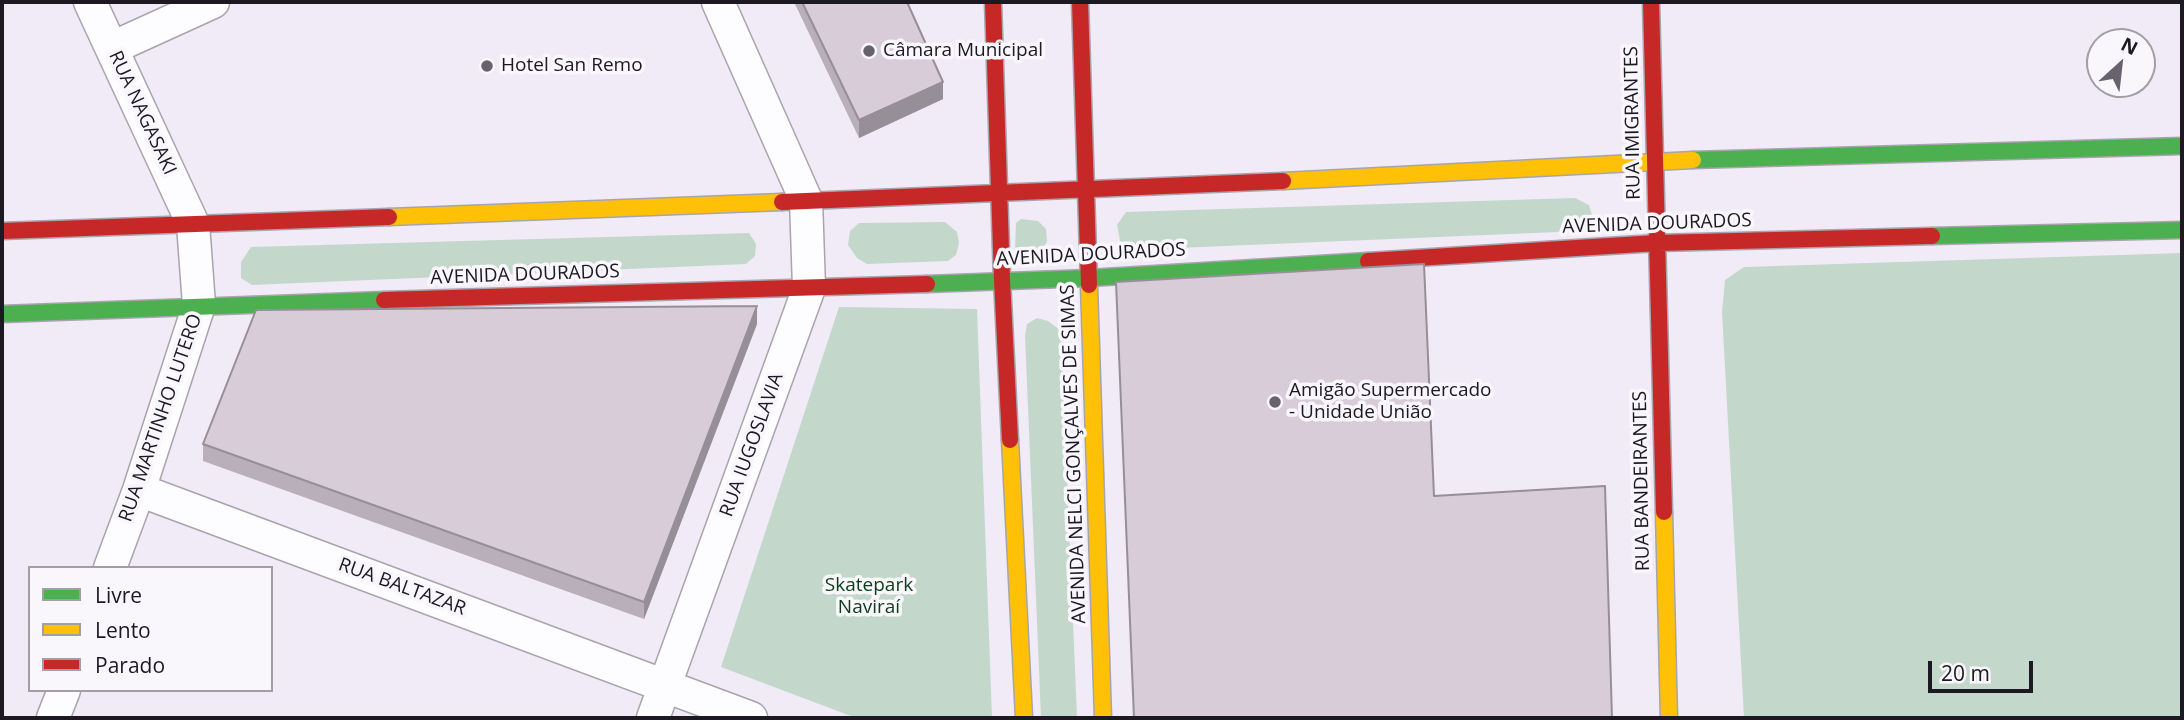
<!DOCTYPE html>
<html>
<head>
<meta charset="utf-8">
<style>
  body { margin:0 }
  #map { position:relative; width:2184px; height:720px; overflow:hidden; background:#f0ebf7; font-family:"Open Sans",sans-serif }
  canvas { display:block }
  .frame { position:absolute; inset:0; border:4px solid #1d1922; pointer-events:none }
  .legend { position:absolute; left:28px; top:566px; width:245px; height:126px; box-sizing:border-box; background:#f9f6fc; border:2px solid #a19ea5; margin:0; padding:9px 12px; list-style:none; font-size:21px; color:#1d1922 }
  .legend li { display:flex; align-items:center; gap:14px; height:35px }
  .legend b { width:35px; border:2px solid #a19ea5 }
  .north { position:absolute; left:2086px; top:28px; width:70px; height:70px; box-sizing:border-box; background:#f9f6fc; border:2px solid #a19ea5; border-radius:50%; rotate:27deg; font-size:19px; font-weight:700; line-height:28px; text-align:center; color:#1d1922 }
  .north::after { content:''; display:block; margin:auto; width:24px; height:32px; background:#67626d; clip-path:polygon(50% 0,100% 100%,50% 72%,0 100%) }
  .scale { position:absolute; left:1928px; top:661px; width:105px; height:32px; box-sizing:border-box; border:4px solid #1d1922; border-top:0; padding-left:9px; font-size:21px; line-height:24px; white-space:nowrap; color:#1d1922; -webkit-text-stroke:5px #f9f6fc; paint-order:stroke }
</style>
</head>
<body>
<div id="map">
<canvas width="2184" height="720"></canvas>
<div class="frame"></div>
<ul class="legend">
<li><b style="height:9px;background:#4caf50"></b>Livre</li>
<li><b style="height:9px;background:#ffc107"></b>Lento</li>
<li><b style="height:9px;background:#c62828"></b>Parado</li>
</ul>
<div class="north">N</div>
<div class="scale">20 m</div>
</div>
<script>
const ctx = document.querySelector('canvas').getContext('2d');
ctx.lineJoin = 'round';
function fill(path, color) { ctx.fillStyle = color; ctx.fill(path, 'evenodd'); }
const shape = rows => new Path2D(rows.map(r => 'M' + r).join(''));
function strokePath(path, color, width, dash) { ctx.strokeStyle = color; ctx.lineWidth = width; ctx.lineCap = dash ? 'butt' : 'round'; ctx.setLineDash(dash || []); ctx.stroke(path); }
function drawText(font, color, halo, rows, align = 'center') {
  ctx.font = font + ' "Open Sans",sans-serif'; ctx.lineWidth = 7; ctx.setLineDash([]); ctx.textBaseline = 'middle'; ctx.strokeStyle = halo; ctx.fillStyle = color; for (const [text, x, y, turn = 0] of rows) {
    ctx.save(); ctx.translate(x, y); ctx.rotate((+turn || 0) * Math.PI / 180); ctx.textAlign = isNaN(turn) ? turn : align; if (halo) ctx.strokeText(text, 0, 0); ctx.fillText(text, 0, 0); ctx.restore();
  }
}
fill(shape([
  [1575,198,1589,205,1594,222,1581,231,1130,250,1120,241,1117,225,1126,212],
  [1021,219,1038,221,1046,229,1047,242,1039,253,1034,255,1027,256,1015,250,1016,223],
  [945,222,957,232,959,243,956,255,948,261,867,264,857,258,848,245,850,231,859,223],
  [749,233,756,244,755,256,746,264,252,285,241,278,241,262,251,247],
  [2182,253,2182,718,1744,718,1722,312,1725,280,1744,267],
  [839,307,977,309,992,718,856,718,721,667],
  [1037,318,1048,321,1061,331,1077,718,1041,718,1025,336,1027,324]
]), '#c3d8ca');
const street = shape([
  [90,2,193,224,199,305,139,490,110,568],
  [112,48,213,2],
  [139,490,751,718],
  [53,718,64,690],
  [653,718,809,288,806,200,718,2]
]);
const fast = shape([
  [1693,160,2182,146],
  [1932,236,2182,230],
  [927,284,1089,278,1368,261],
  [2,314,384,300]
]);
const slow = shape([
  [1283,181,1693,160],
  [389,217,782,202],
  [1089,285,1103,718],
  [1010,440,1024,718],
  [1664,512,1669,718]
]);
const jam = shape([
  [993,2,1002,280,1010,440],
  [1080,2,1089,285],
  [1651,2,1664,512],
  [782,202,1283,181],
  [2,231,389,217],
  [1368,261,1657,243,1932,236],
  [384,300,927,284]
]);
strokePath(street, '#a8a4ae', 35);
strokePath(fast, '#a8a4ae', 19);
strokePath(slow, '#a8a4ae', 19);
strokePath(jam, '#a8a4ae', 19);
strokePath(street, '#fdfcfe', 32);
strokePath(fast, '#4caf50', 16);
strokePath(slow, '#ffc107', 16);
strokePath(jam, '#c62828', 16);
fill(shape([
  [794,2,907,2,943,99,859,138],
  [1116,282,1434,496,1612,718,1134,718],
  [757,324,644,619,203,461,203,444]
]), '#b9afba');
fill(shape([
  [943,82,943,99,859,138,859,120],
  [757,306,757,324,644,619,644,602]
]), '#968f97');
const building = shape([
  [802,2,907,2,943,82,859,120,802,2],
  [1424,264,1434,496,1605,486,1612,718,1134,718,1116,282,1424,264],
  [757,306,644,602,203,444,256,310,757,306]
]);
fill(building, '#d7ccd8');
strokePath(building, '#968f97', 2);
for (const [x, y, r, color] of [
  [869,51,7,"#67626d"],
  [487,66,7,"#67626d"],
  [1275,402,7,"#67626d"]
]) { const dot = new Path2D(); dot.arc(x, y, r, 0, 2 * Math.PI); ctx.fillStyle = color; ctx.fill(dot); strokePath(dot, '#f9f6fc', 2.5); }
drawText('19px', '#1d1922', '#f9f6fc', [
  ["Câmara Municipal",883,51],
  ["Hotel San Remo",501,66],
  ["Amigão Supermercado",1289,391],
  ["- Unidade União",1289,413]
], 'left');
drawText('19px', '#1d1922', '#f9f6fc', [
  ["RUA NAGASAKI",142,113,65],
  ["RUA IMIGRANTES",1633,123,-91],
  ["AVENIDA DOURADOS",1657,224,-2],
  ["AVENIDA DOURADOS",1091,255,-3],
  ["AVENIDA DOURADOS",525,275,-2],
  ["RUA MARTINHO LUTERO",161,418,-71],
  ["RUA IUGOSLAVIA",752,445,-70],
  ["AVENIDA NELCI GONÇALVES DE SIMAS",1074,454,-92],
  ["RUA BANDEIRANTES",1642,481,-91],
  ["RUA BALTAZAR",402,587,20]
]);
drawText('19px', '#0a3d19', '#f9f6fc', [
  ["Skatepark",869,586],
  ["Naviraí",869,608]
]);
</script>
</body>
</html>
